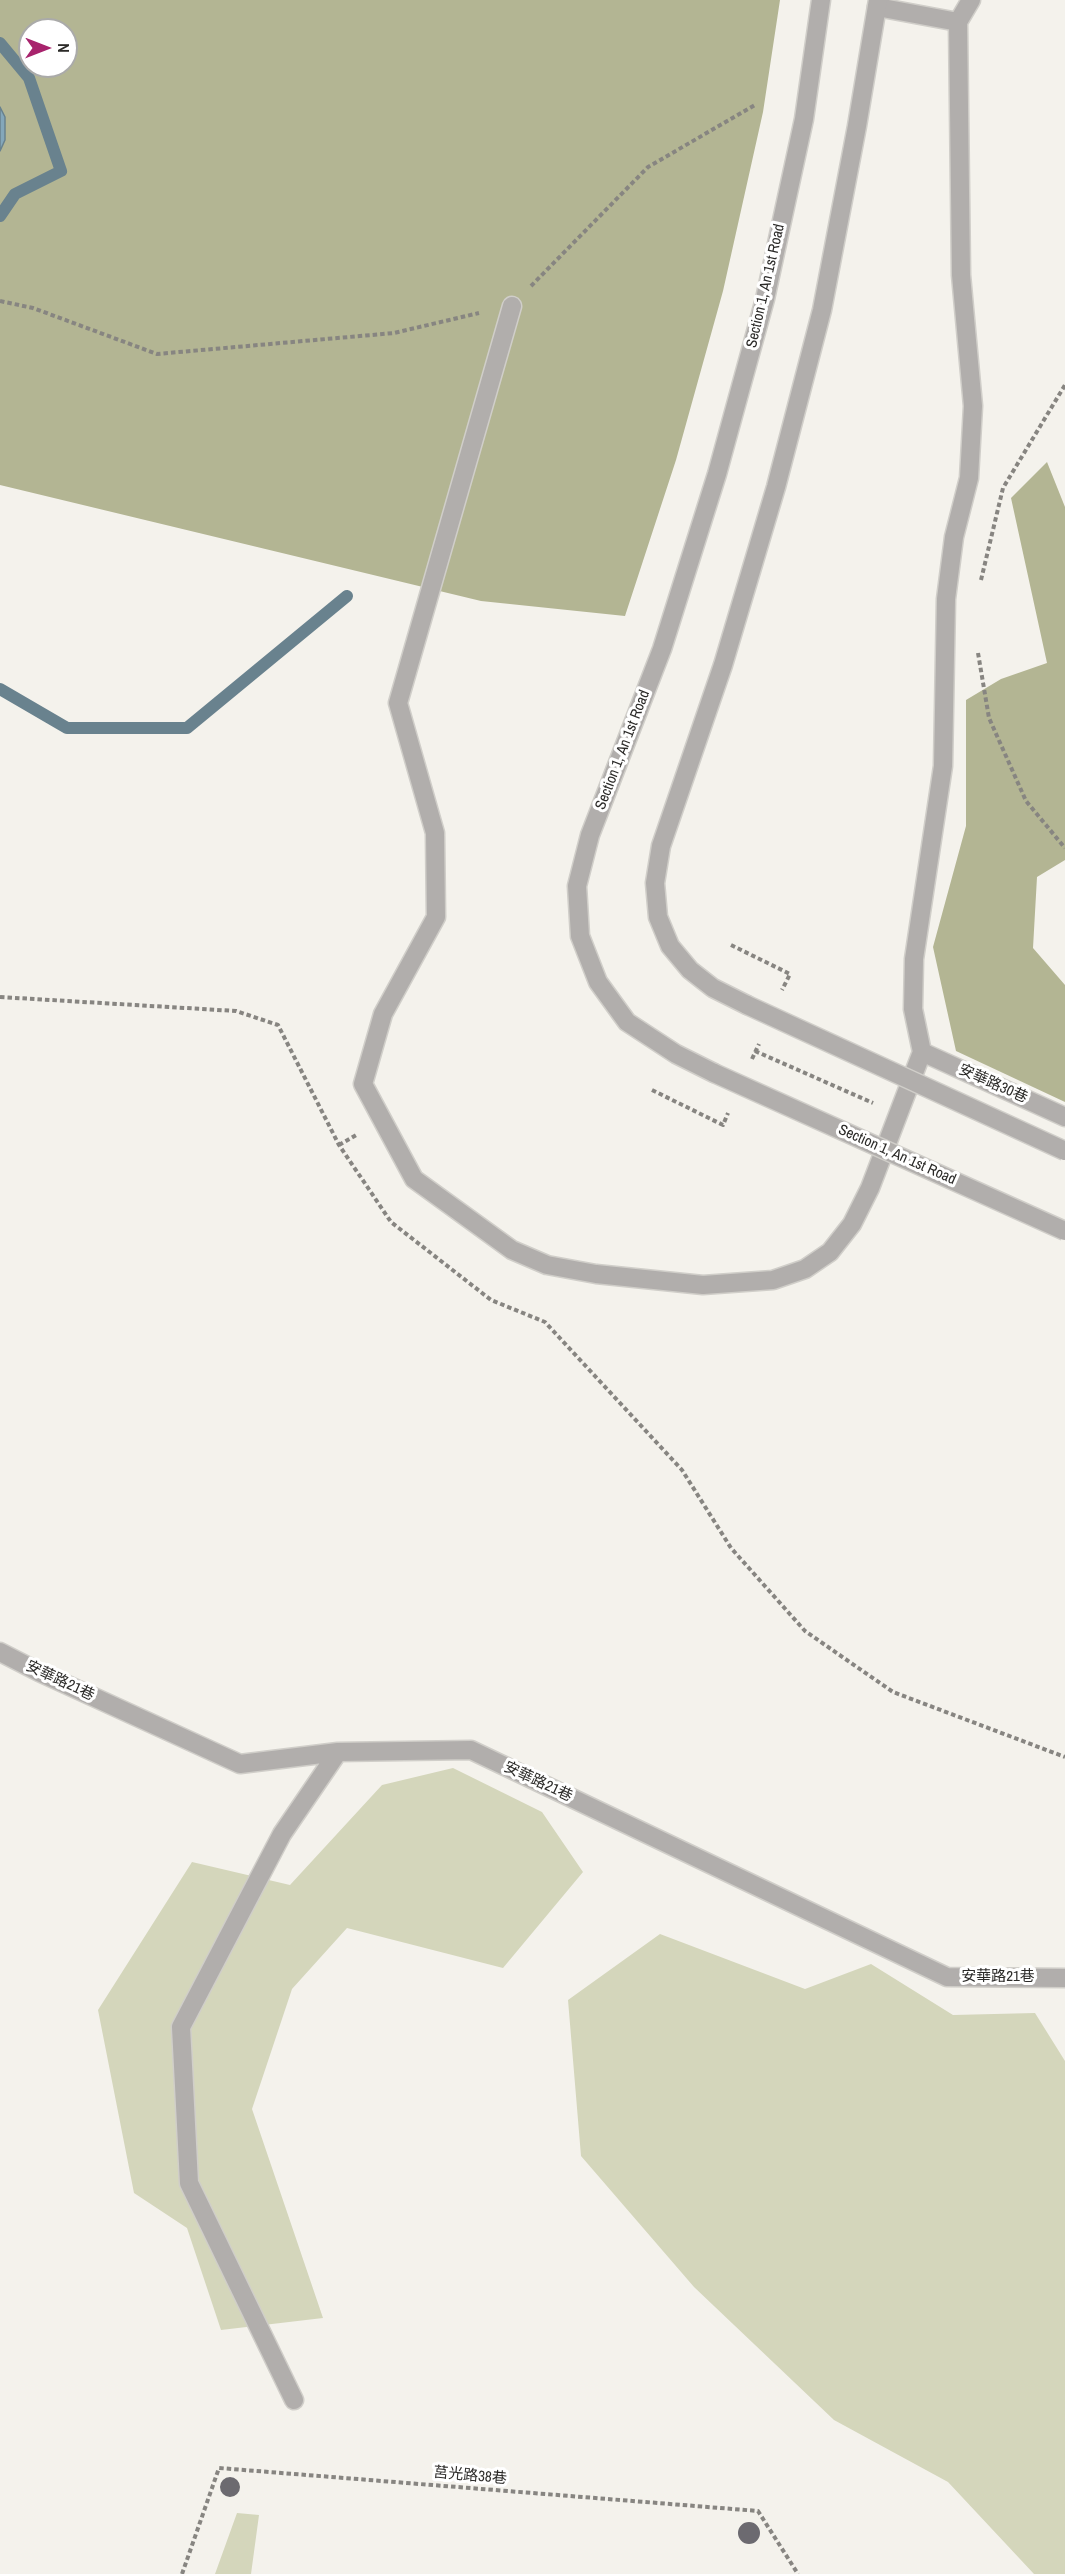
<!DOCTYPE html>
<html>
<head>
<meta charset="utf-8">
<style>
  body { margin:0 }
  #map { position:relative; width:1065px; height:2574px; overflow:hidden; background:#f4f2ec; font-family:"Archivo Narrow",sans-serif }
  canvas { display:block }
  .north { position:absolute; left:18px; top:18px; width:60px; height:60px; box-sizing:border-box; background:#fff; border:2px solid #aaaaa9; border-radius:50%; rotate:90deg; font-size:16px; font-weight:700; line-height:24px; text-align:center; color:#2b2a28 }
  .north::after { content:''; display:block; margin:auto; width:21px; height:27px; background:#a8236d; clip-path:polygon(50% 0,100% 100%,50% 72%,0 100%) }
</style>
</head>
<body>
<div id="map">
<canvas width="1065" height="2574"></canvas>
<div class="north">N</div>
</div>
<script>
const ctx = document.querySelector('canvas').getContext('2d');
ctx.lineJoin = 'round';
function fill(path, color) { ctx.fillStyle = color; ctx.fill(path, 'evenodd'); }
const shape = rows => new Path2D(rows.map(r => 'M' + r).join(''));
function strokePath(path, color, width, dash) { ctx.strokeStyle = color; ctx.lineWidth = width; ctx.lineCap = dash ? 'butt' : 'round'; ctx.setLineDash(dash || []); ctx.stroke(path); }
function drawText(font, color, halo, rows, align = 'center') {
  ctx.font = font + ' "Archivo Narrow","Noto Sans TC",sans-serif'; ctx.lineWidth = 6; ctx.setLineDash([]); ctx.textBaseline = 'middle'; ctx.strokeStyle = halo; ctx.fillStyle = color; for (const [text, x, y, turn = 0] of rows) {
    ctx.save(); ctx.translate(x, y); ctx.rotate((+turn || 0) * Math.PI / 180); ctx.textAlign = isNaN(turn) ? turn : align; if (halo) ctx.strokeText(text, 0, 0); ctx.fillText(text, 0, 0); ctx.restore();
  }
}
fill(shape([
  [453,1768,542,1812,583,1872,503,1968,347,1928,292,1989,252,2109,323,2318,221,2330,187,2228,134,2193,98,2010,192,1862,290,1885,382,1785],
  [660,1934,805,1989,871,1964,953,2015,1035,2013,1065,2061,1065,2574,1034,2574,948,2482,834,2420,694,2287,581,2156,568,2000],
  [237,2513,259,2515,251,2574,215,2574]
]), '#d4d6bb');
fill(shape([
  [0,0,780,0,763,112,723,291,676,460,625,616,481,601,0,485],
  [30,30,66,30,66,66,30,66],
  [1047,462,1065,507,1065,860,1037,877,1033,948,1065,985,1065,1102,956,1051,933,947,966,826,966,700,1001,679,1047,663,1011,498]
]), '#b3b593');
const water = shape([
  [0,107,5,117,5,140,0,151,0,107]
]);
fill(water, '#84a7ba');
strokePath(water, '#69828e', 1.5);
strokePath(shape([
  [0,43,29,78,61,171,15,194,0,216],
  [0,689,67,728,187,728,347,596]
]), '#69828e', 12);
fill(shape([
  '220 2487a10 10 0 1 1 20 0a10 10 0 1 1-20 0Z',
  '738 2533a11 11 0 1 1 22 0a11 11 0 1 1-22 0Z'
]), '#6c6a70');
const service = shape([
  [877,7,958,22],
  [512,306,398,703,435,833,436,917,383,1014,363,1084,414,1179,512,1250,547,1265,596,1274,703,1285,773,1280,805,1269,830,1252,852,1224,870,1188,922,1052,913,1009,914,959,943,766,946,599,954,537,969,478,973,406,961,275,958,22,971,0],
  [922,1052,1065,1117],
  [0,1652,39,1672,240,1764,338,1752,471,1750,947,1977,1065,1978],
  [294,2400,189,2183,181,2027,282,1834,338,1752]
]);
const tertiary = shape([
  [747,1005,713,988,690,970,670,946,658,917,655,883,661,846,723,665,776,487,822,310,857,126,878,0],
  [714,1073,676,1054,627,1022,598,982,580,936,577,886,590,835,662,649,717,474,765,299,804,119,821,0]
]);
strokePath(service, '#d0cec9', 21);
strokePath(tertiary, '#d0cec9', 21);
strokePath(shape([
  [531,286,648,167,755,105],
  [0,301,33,308,157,354,394,333,479,313],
  [981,580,1003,488,1065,385],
  [978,653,989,718,1026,801,1065,848],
  [731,945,790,974,782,990],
  [0,997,236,1011,278,1025,339,1145,391,1222,491,1300,545,1322,682,1470,731,1548,805,1631,893,1692,1065,1757],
  [755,1051,873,1103],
  [752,1059,759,1044],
  [652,1090,723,1125,728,1113],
  [339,1145,358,1134],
  [182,2574,219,2468,758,2511,798,2574]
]), '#878581', 4, [4.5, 3]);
strokePath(service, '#b1aeac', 18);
strokePath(tertiary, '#b1aeac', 18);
const tertiaryBridge = shape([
  [747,1005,1065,1151],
  [714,1073,1065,1231]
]);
strokePath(tertiaryBridge, '#d0cec9', 21, []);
strokePath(tertiaryBridge, '#b1aeac', 18);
drawText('15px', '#2b2a28', '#fff', [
  ["Section 1, An 1st Road",766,286,-77],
  ["Section 1, An 1st Road",623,750,-69],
  ["安華路30巷",993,1084,24],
  ["Section 1, An 1st Road",897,1155,24],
  ["安華路21巷",60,1681,25],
  ["安華路21巷",538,1782,25],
  ["安華路21巷",998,1977],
  ["莒光路38巷",470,2476,5]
]);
</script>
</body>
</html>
